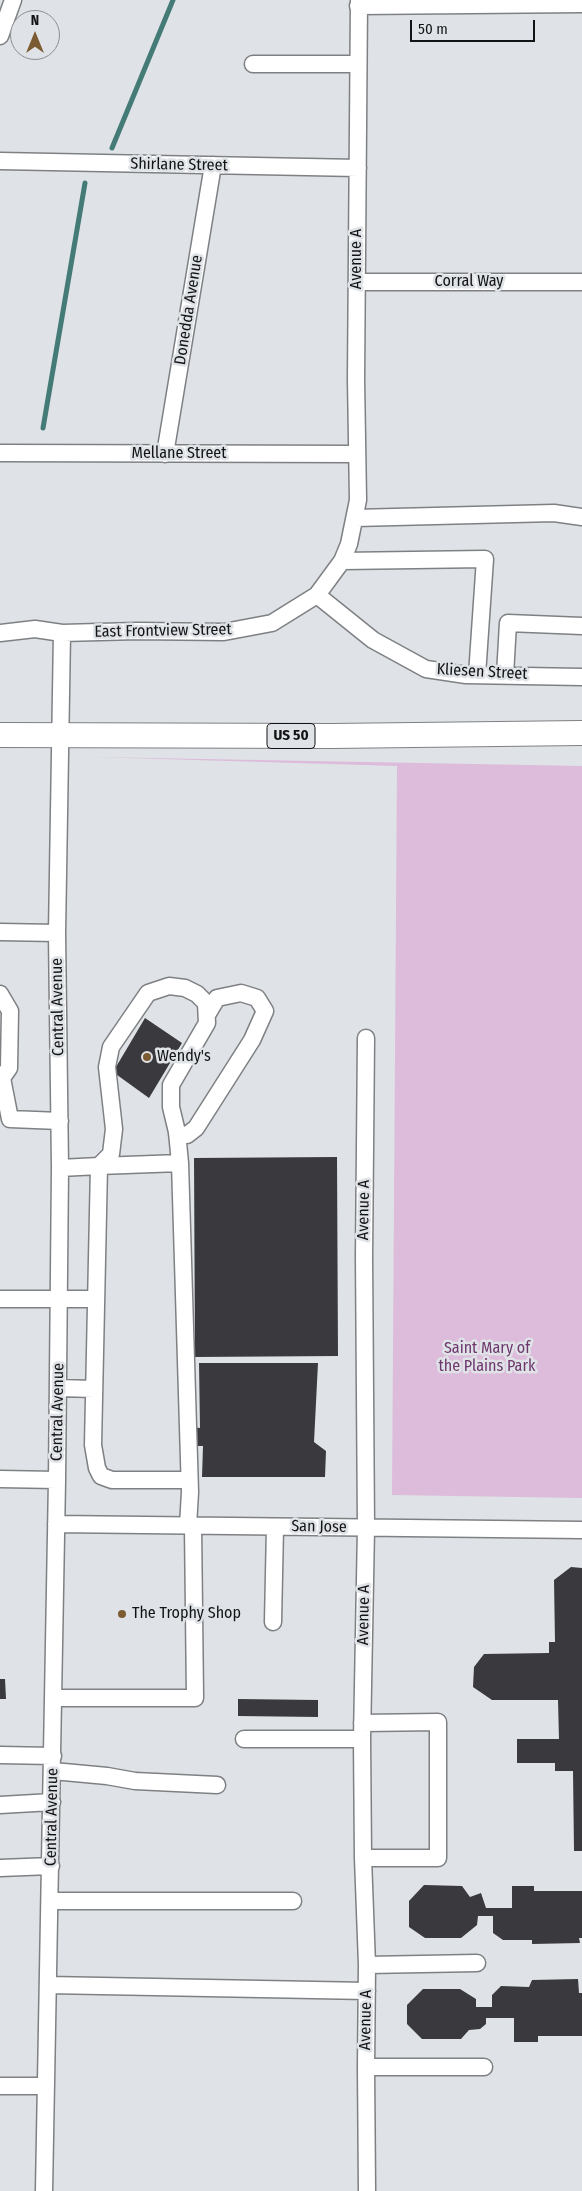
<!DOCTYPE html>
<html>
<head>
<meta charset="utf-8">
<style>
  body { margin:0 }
  #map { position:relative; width:582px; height:2191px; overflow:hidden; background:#dfe2e6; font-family:"Fira Sans Condensed",sans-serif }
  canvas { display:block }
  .north { position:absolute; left:10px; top:10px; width:50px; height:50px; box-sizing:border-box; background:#dfe2e6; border:1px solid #8d8f92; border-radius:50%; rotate:0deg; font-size:14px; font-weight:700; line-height:20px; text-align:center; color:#121314 }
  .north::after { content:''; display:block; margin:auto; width:18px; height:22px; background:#7b5b31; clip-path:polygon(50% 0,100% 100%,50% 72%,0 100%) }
  .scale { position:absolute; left:410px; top:20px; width:125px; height:22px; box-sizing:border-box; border:2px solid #121314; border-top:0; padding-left:6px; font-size:15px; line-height:18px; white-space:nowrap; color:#121314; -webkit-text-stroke:4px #dfe2e6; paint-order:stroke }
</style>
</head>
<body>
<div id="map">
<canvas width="582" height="2191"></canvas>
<div class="north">N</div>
<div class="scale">50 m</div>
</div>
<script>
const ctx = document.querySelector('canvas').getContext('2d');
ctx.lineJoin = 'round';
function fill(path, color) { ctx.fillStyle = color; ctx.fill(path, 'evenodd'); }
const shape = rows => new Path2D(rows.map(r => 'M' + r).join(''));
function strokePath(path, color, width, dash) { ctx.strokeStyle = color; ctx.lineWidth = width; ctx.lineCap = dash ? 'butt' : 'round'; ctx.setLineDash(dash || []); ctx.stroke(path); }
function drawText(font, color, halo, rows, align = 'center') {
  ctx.font = font + ' "Fira Sans Condensed",sans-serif'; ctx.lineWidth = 5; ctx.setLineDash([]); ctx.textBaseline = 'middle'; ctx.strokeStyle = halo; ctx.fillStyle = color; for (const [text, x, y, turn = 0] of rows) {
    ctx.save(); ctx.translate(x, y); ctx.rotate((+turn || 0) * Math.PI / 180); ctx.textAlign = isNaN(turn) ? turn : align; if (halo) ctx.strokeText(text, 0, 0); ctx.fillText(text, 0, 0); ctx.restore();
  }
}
fill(shape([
  [94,757,582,766,582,1498,392,1495,397,766]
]), '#ddbbda');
strokePath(shape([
  [112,148,173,0],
  [43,428,85,183]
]), '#457b77', 5);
fill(shape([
  [145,1018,182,1043,149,1098,113,1072],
  [337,1157,338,1356,195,1357,194,1158],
  [199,1363,318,1363,314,1442,326,1451,325,1477,202,1477,203,1446,192,1446,192,1427,200,1428],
  [571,1567,582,1568,582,1851,574,1851,573,1771,555,1771,555,1763,517,1763,517,1739,559,1739,558,1700,492,1700,473,1687,474,1667,484,1654,549,1653,549,1642,555,1642,554,1580],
  [0,1679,5,1679,6,1699,0,1699],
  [238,1699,318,1700,318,1717,238,1716],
  [424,1885,462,1886,470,1897,481,1893,486,1908,512,1908,512,1886,534,1886,534,1891,582,1891,582,1938,579,1938,580,1943,532,1944,532,1940,503,1940,493,1933,493,1916,478,1916,477,1925,461,1938,425,1938,409,1927,409,1901],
  [578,1979,579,1993,582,1993,582,2036,538,2036,538,2042,514,2042,514,2018,486,2018,486,2024,480,2029,469,2030,461,2039,422,2039,407,2024,407,2005,423,1989,460,1989,476,1999,476,2007,492,2007,492,1995,501,1986,529,1987,532,1980]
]), '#3a393d');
const minor = shape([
  [358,6,582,4],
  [0,36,13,0],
  [253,64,358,64],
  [0,161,358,168],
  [357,282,582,282],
  [0,453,357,454],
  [165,454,213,165],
  [355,518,554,513,582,517],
  [342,561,485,559,477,675],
  [317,595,373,640,426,669,466,675,582,677],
  [0,633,35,629,62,633,137,631,224,632,272,623,317,595,342,561,349,544,358,500,356,379,359,0],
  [505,675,508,623,582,626],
  [0,932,57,933],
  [0,994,10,1011,9,1068,2,1078,0,1078],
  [366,1038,364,1257,366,1528,362,1739,363,1858,367,1965,366,2067,367,2191],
  [2,1078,10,1119,60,1121],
  [177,1134,187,1135,196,1128,252,1040,265,1011,257,998,241,993,217,998,207,1015],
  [180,1163,190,1492,188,1526],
  [60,1168,99,1166,111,1154,114,1129,107,1067,111,1047,148,993,169,986,185,988,197,994,206,1003,207,1023,171,1085,171,1107,177,1132,180,1163,99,1166,93,1445,97,1468,101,1476,112,1480,188,1480],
  [0,1299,96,1299],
  [58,1388,94,1389],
  [0,1479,57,1480],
  [56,1524,582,1530],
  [273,1622,275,1527],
  [54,1698,195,1698,193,1526],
  [362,1723,438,1722,438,1858,363,1858],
  [244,1739,362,1739],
  [0,1755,53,1756],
  [53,1771,107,1776,135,1781,217,1785],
  [0,1805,52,1802],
  [0,1868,51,1866],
  [50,1901,293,1901],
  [367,1965,477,1963],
  [48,1985,367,1991],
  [366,2067,484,2067],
  [0,2086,46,2086],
  [44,2191,57,1480,60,1168,57,933,62,633]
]);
const highway = shape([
  [0,735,331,736,582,733]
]);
strokePath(minor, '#7e8083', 19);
strokePath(highway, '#7e8083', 26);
strokePath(minor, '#fff', 16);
strokePath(highway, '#fff', 24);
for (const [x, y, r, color] of [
  [147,1057,5,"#7b5b31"],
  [122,1614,5,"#7b5b31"]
]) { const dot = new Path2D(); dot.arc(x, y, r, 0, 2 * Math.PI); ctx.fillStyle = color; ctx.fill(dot); strokePath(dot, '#dfe2e6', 2); }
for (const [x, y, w] of [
  [291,736,48]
]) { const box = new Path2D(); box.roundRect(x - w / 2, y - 12.5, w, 25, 4); ctx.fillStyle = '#dfe2e6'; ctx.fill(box); strokePath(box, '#121314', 1); }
drawText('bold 15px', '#121314', null, [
  ["US 50",291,736]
]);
drawText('16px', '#121314', '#dfe2e6', [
  ["Shirlane Street",179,165,1],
  ["Avenue A",357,259,-90],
  ["Corral Way",469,282],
  ["Donedda Avenue",189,310,-81],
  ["Mellane Street",179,454],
  ["East Frontview Street",163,631,-1],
  ["Kliesen Street",482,672,3],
  ["Central Avenue",58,1007,-91],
  ["Avenue A",364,1210,-89],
  ["Central Avenue",58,1412,-89],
  ["San Jose",319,1527,1],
  ["Avenue A",364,1615,-89],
  ["Central Avenue",52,1817,-89],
  ["Avenue A",366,2020,-89]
]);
drawText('16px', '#121314', '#dfe2e6', [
  ["Wendy's",157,1057],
  ["The Trophy Shop",132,1614]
], 'left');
drawText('16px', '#6e376d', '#dfe2e6', [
  ["Saint Mary of",487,1349],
  ["the Plains Park",487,1367]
]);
</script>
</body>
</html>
